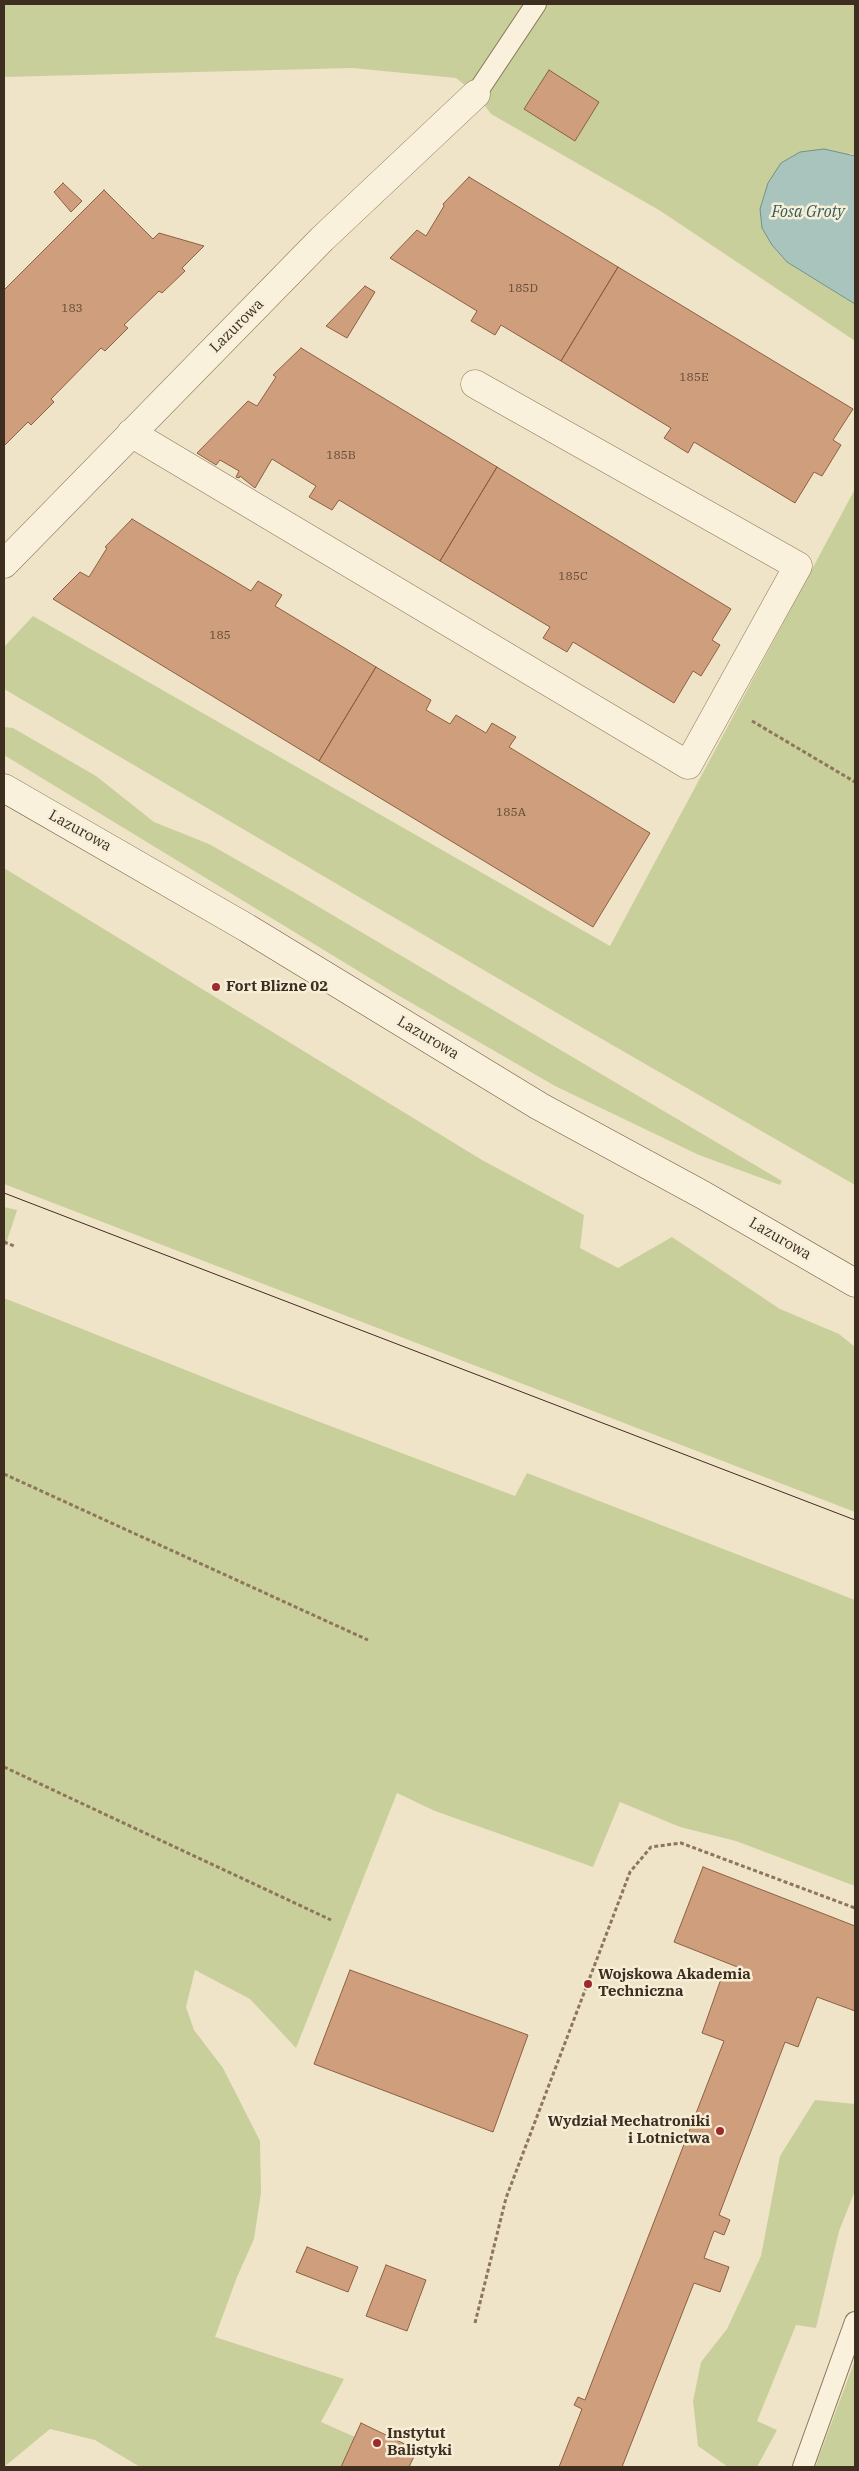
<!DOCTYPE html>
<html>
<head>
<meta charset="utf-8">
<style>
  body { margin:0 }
  #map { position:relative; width:859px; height:2471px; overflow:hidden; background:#f0e4c8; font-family:"IBM Plex Serif",serif }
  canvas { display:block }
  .frame { position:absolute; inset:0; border:5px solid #3d2e20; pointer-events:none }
</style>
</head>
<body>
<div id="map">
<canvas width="859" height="2471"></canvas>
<div class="frame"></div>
</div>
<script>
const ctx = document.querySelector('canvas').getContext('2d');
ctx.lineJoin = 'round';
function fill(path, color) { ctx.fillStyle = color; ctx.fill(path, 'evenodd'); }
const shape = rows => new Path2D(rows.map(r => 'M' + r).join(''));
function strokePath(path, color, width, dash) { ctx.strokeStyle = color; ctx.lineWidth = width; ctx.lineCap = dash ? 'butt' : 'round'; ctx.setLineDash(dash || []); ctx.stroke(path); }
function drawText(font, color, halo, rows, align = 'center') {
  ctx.font = font + ' "IBM Plex Serif",serif'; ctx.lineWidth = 5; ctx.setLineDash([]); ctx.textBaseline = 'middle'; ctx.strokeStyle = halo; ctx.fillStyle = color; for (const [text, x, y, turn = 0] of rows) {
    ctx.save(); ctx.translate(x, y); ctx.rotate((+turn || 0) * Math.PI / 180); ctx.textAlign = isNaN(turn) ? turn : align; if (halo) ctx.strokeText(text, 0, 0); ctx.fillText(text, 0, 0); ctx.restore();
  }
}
fill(shape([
  [4,4,855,4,855,156,850,153,772,245,787,262,855,304,855,341,659,210,491,114,476,94,456,78,352,68,4,77],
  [855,489,855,1185,569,1020,4,689,4,647,33,616,610,946],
  [4,727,13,728,96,776,154,822,209,844,297,894,782,1181,780,1185,699,1155,555,1086,396,994,4,755],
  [4,868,482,1160,584,1215,580,1248,618,1268,672,1237,780,1309,839,1334,855,1347,855,1512,4,1184],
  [4,1207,17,1210,4,1250],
  [4,1298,246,1394,515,1496,527,1473,855,1600,855,1886,736,1841,680,1827,620,1802,593,1867,435,1811,397,1793,296,2048,250,1999,195,1970,186,2007,194,2030,223,2068,260,2141,261,2193,254,2239,237,2277,215,2337,344,2379,321,2422,355,2437,341,2467,140,2467,95,2440,50,2429,4,2467],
  [815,2100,855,2104,855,2191,839,2231,816,2328,796,2325,757,2421,777,2430,757,2467,728,2467,698,2446,693,2401,701,2362,727,2329,761,2256,780,2156],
  [855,2360,855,2467,815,2467]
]), '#c9cf9b');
const water = shape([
  [824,149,855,156,855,304,787,262,772,245,762,228,760,209,768,183,781,163,800,152,824,149]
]);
fill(water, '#a9c4bc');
strokePath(water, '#6f938a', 1);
const building = shape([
  [549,70,599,102,575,141,524,109,549,70],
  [469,177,618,267,561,361,501,325,495,335,471,321,477,311,390,258,417,230,426,236,444,206,443,204,469,177],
  [63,183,82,201,71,212,54,192,63,183],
  [104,190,153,239,159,233,204,246,182,268,185,271,162,293,159,291,124,325,128,328,105,351,101,348,51,399,54,402,31,425,28,422,4,446,4,290,104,190],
  [618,267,853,409,833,440,841,445,822,476,814,472,795,503,694,442,688,453,664,438,671,428,561,361,618,267],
  [365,286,375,292,347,338,326,326,365,286],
  [301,348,497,467,440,561,339,500,332,510,309,497,316,486,272,459,255,488,240,476,239,478,236,477,239,471,220,460,216,465,197,453,248,401,257,406,276,377,273,375,301,348],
  [497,467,731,609,712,640,720,645,701,676,693,671,674,703,573,642,567,652,543,638,550,627,440,561,497,467],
  [132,519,251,591,258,581,282,595,275,606,376,667,319,761,53,599,80,572,89,577,107,548,105,547,132,519],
  [376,667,431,700,426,710,450,724,456,715,486,733,492,723,516,737,509,747,650,833,593,927,319,761,376,667],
  [703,1867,855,1926,855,2011,817,1997,798,2047,785,2042,719,2215,730,2220,724,2235,714,2231,704,2258,729,2267,720,2292,694,2283,622,2467,559,2467,582,2409,574,2405,578,2397,585,2400,724,2041,702,2033,722,1976,735,1981,740,1968,674,1942,703,1867],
  [350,1970,528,2035,493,2132,314,2064,350,1970],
  [307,2247,358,2267,348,2292,296,2272,307,2247],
  [386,2265,426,2280,407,2331,366,2316,386,2265],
  [361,2423,417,2450,409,2467,341,2467,361,2423]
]);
fill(building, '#cf9f7d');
strokePath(building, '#8d5f41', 1);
const lane = shape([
  [476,94,536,4],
  [803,2467,855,2322]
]);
const street = shape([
  [131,433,688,765,798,566,475,384],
  [4,564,322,239,476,94]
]);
const secondary = shape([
  [4,788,247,928,539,1106,703,1195,855,1283]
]);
strokePath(lane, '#8d765c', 22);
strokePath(street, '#8d765c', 29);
strokePath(secondary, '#6f573f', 29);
strokePath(shape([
  [752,721,855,782],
  [4,1242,14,1246],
  [4,1474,368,1640],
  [4,1767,331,1920],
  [475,2323,506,2198,630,1872,651,1847,681,1843,855,1908]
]), '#8d765c', 3, [4, 2.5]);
strokePath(lane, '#faf1dc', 20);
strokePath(street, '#faf1dc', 28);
strokePath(secondary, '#faf1dc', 28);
strokePath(shape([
  [4,1193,855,1520]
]), '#3d2e20', 1);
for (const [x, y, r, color] of [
  [216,987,5,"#9e2a2b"],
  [588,1984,5,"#9e2a2b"],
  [720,2131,5,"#9e2a2b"],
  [377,2443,5,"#9e2a2b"]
]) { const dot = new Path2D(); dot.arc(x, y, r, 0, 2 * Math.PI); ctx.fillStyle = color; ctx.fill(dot); strokePath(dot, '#f7eed8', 2); }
drawText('12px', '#624a37', null, [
  ["185D",523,289],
  ["183",72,309],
  ["185E",694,378],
  ["185B",341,456],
  ["185C",573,577],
  ["185",220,636],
  ["185A",511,813]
]);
drawText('15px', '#3d2e20', '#f7eed8', [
  ["Lazurowa",237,326,-45],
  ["Lazurowa",80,831,29],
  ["Lazurowa",428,1038,31],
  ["Lazurowa",780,1239,30]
]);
drawText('bold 15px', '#3d2e20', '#f7eed8', [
  ["Fort Blizne 02",226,987],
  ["Wojskowa Akademia",598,1975],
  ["Techniczna",598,1992],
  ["Wydział Mechatroniki",710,2122,"right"],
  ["i Lotnictwa",710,2139,"right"],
  ["Instytut",387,2434],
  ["Balistyki",387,2451]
], 'left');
drawText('italic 16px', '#2f5d5a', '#f7eed8', [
  ["Fosa Groty",808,212]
]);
</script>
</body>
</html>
